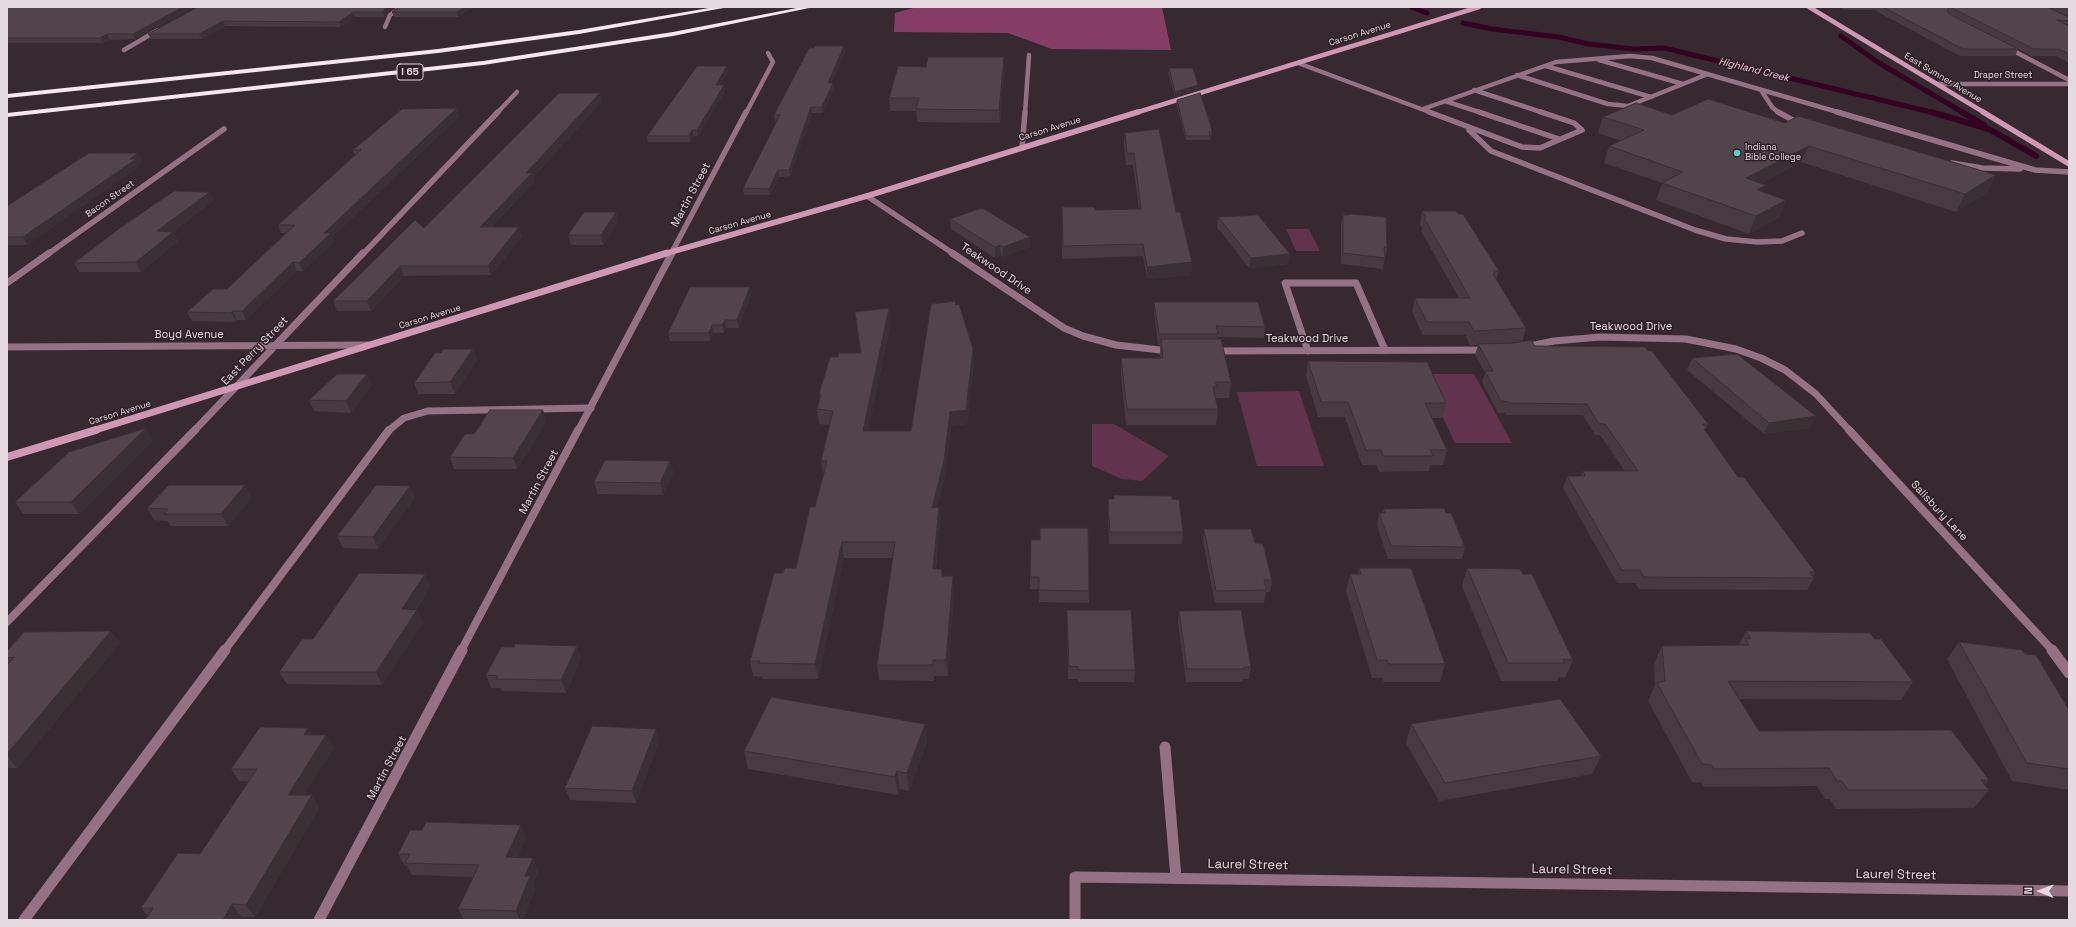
<!DOCTYPE html>
<html>
<head>
<meta charset="utf-8">
<style>
  body { margin:0 }
  #map { position:relative; width:2076px; height:927px; overflow:hidden; background:#372930; font-family:"Space Grotesk",sans-serif }
  canvas { display:block }
  .frame { position:absolute; inset:0; border:8px solid #e4dadf; pointer-events:none }
  .north { position:absolute; left:2020px; top:871px; width:40px; height:40px; -webkit-text-stroke:3px #2d1f26; paint-order:stroke; rotate:271deg; font-size:11px; font-weight:700; line-height:16px; text-align:center; color:#e4dadf }
  .north::after { content:''; display:block; margin:auto; width:14px; height:18px; background:#e4dadf; clip-path:polygon(50% 0,100% 100%,50% 72%,0 100%) }
</style>
</head>
<body>
<div id="map">
<canvas width="2076" height="927"></canvas>
<div class="frame"></div>
<div class="north">N</div>
</div>
<script>
const ctx = document.querySelector('canvas').getContext('2d');
ctx.lineJoin = 'round';
function fill(path, color) { ctx.fillStyle = color; ctx.fill(path, 'evenodd'); }
const shape = rows => new Path2D(rows.map(r => 'M' + r).join(''));
function strokePath(path, color, width, dash) { ctx.strokeStyle = color; ctx.lineWidth = width; ctx.lineCap = dash ? 'butt' : 'round'; ctx.setLineDash(dash || []); ctx.stroke(path); }
function drawText(font, color, halo, rows, align = 'center') {
  ctx.font = font + ' "Space Grotesk",sans-serif'; ctx.lineWidth = 3; ctx.setLineDash([]); ctx.textBaseline = 'middle'; ctx.strokeStyle = halo; ctx.fillStyle = color; for (const [text, x, y, turn = 0] of rows) {
    ctx.save(); ctx.translate(x, y); ctx.rotate((+turn || 0) * Math.PI / 180); ctx.textAlign = isNaN(turn) ? turn : align; if (halo) ctx.strokeText(text, 0, 0); ctx.fillText(text, 0, 0); ctx.restore();
  }
}
fill(shape([
  [1286,229,1309,229,1320,251,1296,251],
  [1422,374,1474,374,1512,443,1455,443],
  [1299,391,1324,466,1257,466,1237,392],
  [1092,424,1114,424,1169,456,1142,481,1122,479,1092,466]
]), '#61334c');
fill(shape([
  [917,7,1162,7,1171,50,1052,49,1008,33,894,32,895,13]
]), '#853d65');
strokePath(shape([
  [1411,7,1427,13],
  [1463,23,1492,29,1559,37,1588,44,1634,49,1664,48,1935,113],
  [1841,36,1879,63,1964,113]
]), '#340121', 5);
strokePath(shape([
  [1931,112,1989,129,2036,156],
  [1962,112,1984,125]
]), '#340121', 6);
strokePath(shape([
  [2008,48,2069,80],
  [1599,60,1683,84],
  [1298,63,1432,113],
  [1546,66,1651,97],
  [1517,75,1608,104,1628,106,1708,74],
  [1474,90,1544,113],
  [1761,90,1772,107,1779,113],
  [1445,101,1482,113],
  [1423,109,1556,62,1630,56,1652,58,1841,113]
]), '#947283', 4.5);
strokePath(shape([
  [1429,112,1522,147,1540,148,1582,130,1574,123,1541,112],
  [1479,112,1559,139],
  [1778,112,1800,124],
  [1837,112,2035,170,2069,172],
  [1469,130,1491,151,1695,230,1726,239,1757,242,1782,241,1802,233],
  [1952,163,1982,168,2020,169]
]), '#947283', 5.5);
strokePath(shape([
  [1308,351,1285,283,1356,283,1385,350],
  [388,431,404,418,428,411,591,408]
]), '#947283', 7);
strokePath(shape([
  [224,651,389,430]
]), '#947283', 8);
strokePath(shape([
  [1165,747,1176,878],
  [24,920,225,650]
]), '#947283', 11);
strokePath(shape([
  [385,27,390,15,401,7],
  [124,50,158,30],
  [1938,84,2069,84],
  [497,113,517,92],
  [746,113,773,62,768,53],
  [1025,113,1029,55]
]), '#947283', 4.5);
strokePath(shape([
  [1022,148,1025,112],
  [867,196,954,254],
  [48,254,224,129],
  [363,254,498,112],
  [671,254,746,112]
]), '#947283', 5.5);
strokePath(shape([
  [952,253,1064,328,1083,336,1116,345,1169,351],
  [7,283,49,253],
  [7,347,368,345],
  [1525,347,1554,341,1600,337,1686,339,1736,349,1761,358,1785,370,1816,394,1850,431],
  [1213,351,1487,350],
  [194,431,363,253],
  [578,431,672,253]
]), '#947283', 7);
strokePath(shape([
  [1849,430,2053,651],
  [7,622,195,430],
  [461,651,578,430]
]), '#947283', 8);
strokePath(shape([
  [2052,650,2069,673],
  [319,920,462,650],
  [1075,920,1075,877,2069,891]
]), '#947283', 11);
strokePath(shape([
  [1809,7,1985,113],
  [1135,113,1479,7]
]), '#cf97b3', 4.5);
strokePath(shape([
  [1983,112,2069,164],
  [664,254,867,196,1138,112]
]), '#cf97b3', 5.5);
strokePath(shape([
  [92,431,667,253]
]), '#cf97b3', 7);
strokePath(shape([
  [7,457,96,430]
]), '#cf97b3', 8);
fill(shape([
  [715,7,729,7,579,34,438,53,7,98,7,94,438,49,579,30,715,7],
  [802,7,814,7,673,36,483,65,7,117,7,113,483,61,673,32,802,7]
]), '#f9e7ef');
fill(shape([
  [7,7,194,7,135,39,110,40,103,43,7,43],
  [198,7,395,7,388,12,385,17,355,17,340,27,225,26,202,39,151,39,148,34],
  [399,7,538,7,537,8,472,8,458,17,394,17,392,12],
  [1839,7,2047,7,2069,17,2069,63,2056,56,2031,56,2018,49,2015,56,1960,56,1874,10,1845,10],
  [2049,7,2069,7,2069,17],
  [844,46,845,51,831,83,833,83,834,88,823,113,812,113,790,176,779,177,770,195,744,195,743,188,777,121,775,121,774,115],
  [1169,68,1198,85,1198,90,1175,97,1168,73],
  [1004,69,1000,123,917,122,916,111,890,111,889,98],
  [728,72,720,85,724,85,725,91,698,136,694,136,690,142,648,142,647,136],
  [1177,100,1212,132,1210,140,1186,140,1176,104],
  [602,101,533,178,534,182,492,227,522,236,491,275,404,276,371,311,337,311,333,301,424,228],
  [1672,115,1785,123,1996,175,1987,192,1956,212,1801,162,1762,183,1763,192,1786,200,1779,217,1749,234,1656,200,1662,183,1604,163,1609,146,1621,141,1598,133,1603,117],
  [460,116,332,237,334,242,303,271,297,271,246,320,237,320,236,322,192,321,187,312,227,289,286,233,281,233,278,225,355,155,353,150],
  [1125,133,1176,212,1192,262,1191,275,1147,279,1143,256,1062,259,1062,207,1095,210,1139,209,1133,165,1126,165,1124,144],
  [138,153,142,161,138,163,140,166,27,245,7,245,7,206],
  [214,200,173,232,178,241,141,272,79,272,74,263],
  [1422,211,1499,271,1496,280,1526,328,1522,342,1535,346,1708,424,1705,431,1738,477,1815,572,1813,576,1814,578,1807,590,1639,589,1635,583,1617,583,1563,488,1567,476,1581,476,1583,471,1625,471,1600,435,1595,435,1583,415,1506,415,1506,413,1498,413,1482,382,1485,373,1475,355,1478,345,1470,345,1465,335,1423,335,1412,312,1415,298,1459,298,1421,231,1422,228,1420,224],
  [1519,342,1513,343,1495,344],
  [616,212,618,222,603,245,571,245,568,235],
  [1343,215,1387,247,1383,269,1341,264,1341,225],
  [1218,217,1290,254,1288,264,1249,268,1217,227],
  [950,219,1030,237,1030,247,1003,257,1001,255,995,258,951,229],
  [750,287,751,295,739,328,726,328,724,333,713,333,710,341,670,341,668,333],
  [1154,302,1265,327,1264,338,1218,337,1218,339,1231,382,1229,398,1215,398,1218,409,1216,425,1126,425,1121,374,1121,358,1160,358,1160,345,1158,345,1154,312],
  [889,308,891,322,868,431,911,431,974,363,967,424,951,426,945,476,937,507,939,507,940,522,936,569,943,576,954,591,948,676,934,676,934,681,879,680,877,665,893,558,844,558,818,679,763,679,762,677,753,676,750,661,783,573,796,568,815,507,824,475,823,475,821,461,830,425,819,424,817,409,820,400,819,394,838,357,860,353,855,312],
  [473,349,477,360,455,394,418,394,414,383,441,353],
  [1692,358,1816,416,1810,428,1764,434,1687,370],
  [1308,361,1446,403,1442,418,1432,418,1447,450,1443,465,1430,465,1429,471,1379,472,1377,465,1362,465,1345,417,1318,417,1306,375],
  [367,374,372,385,351,413,314,411,309,400],
  [543,410,546,422,517,469,454,469,450,457,474,434],
  [153,440,79,514,23,514,15,502],
  [670,461,673,473,663,495,598,494,594,482],
  [1114,495,1183,532,1182,544,1109,544,1108,511,1108,499,1114,499],
  [252,497,228,526,171,526,167,521,154,520,147,508],
  [415,497,378,549,343,548,337,536],
  [1383,509,1446,513,1465,547,1462,559,1388,559,1377,525,1379,513,1382,513],
  [1204,529,1255,543,1272,580,1270,592,1266,592,1264,603,1215,603,1203,541],
  [1040,540,1089,591,1089,603,1039,602,1039,589,1030,589,1030,577],
  [1359,568,1445,664,1440,682,1384,682,1382,678,1372,678,1346,591,1350,574,1358,574],
  [1467,568,1523,574,1573,660,1565,678,1559,677,1557,681,1501,681,1462,586],
  [430,586,416,610,423,622,382,685,287,684,279,672,313,639],
  [1067,610,1135,670,1134,682,1078,682,1078,679,1068,679],
  [1179,611,1251,667,1249,679,1243,679,1242,682,1186,682,1178,623],
  [1746,631,1875,639,1913,682,1901,700,1739,699,1759,731,1989,780,1985,785,1989,790,1974,808,1836,809,1830,799,1825,799,1817,786,1704,787,1702,783,1692,782,1648,701,1655,685,1654,664,1662,646,1739,645],
  [1959,642,2025,654,2069,710,2069,790,2012,781,1947,659],
  [120,643,17,768,7,768,7,651],
  [581,658,566,693,502,691,500,688,491,688,486,675],
  [925,724,927,742,909,791,900,789,898,795,748,769,744,751],
  [1411,724,1601,756,1592,774,1439,801,1406,743],
  [656,729,659,741,636,803,570,800,565,788],
  [312,735,326,735,334,748,303,795,312,795,319,808,255,917,148,916,141,908,200,854,249,781,239,781,231,769],
  [526,837,517,858,538,871,533,884,535,889,523,920,464,920,458,909,473,877,412,875,407,866,405,866,398,854]
]), '#473a40');
fill(shape([
  [183,7,194,7,135,39,133,34],
  [386,7,395,7,388,12,385,17,383,12],
  [465,7,471,7,472,8,458,17,457,12],
  [353,12,355,17,340,27,339,22],
  [223,21,225,26,202,39,199,34],
  [107,34,110,40,103,43,100,38],
  [844,46,845,51,828,88,828,83],
  [1004,57,1004,69,1000,123,999,110],
  [727,66,728,72,717,91,716,85],
  [833,83,834,88,823,113,822,107],
  [724,85,725,91,698,136,697,130],
  [1198,85,1198,90,1175,97,1175,92],
  [600,93,602,101,533,178,534,182,483,237,480,227,526,173],
  [811,107,812,113,790,176,789,170],
  [457,108,460,116,332,237,334,242,303,271,299,263,324,233],
  [692,130,694,136,690,142,689,136],
  [1809,146,1801,162,1739,195,1746,178],
  [138,153,142,161,138,163,140,166,27,245,23,237],
  [778,170,779,177,770,195,769,189],
  [1996,175,1987,192,1956,212,1965,194],
  [1766,185,1759,202,1757,190],
  [210,192,214,200,162,240,157,231],
  [1786,200,1779,217,1749,234,1756,216],
  [616,212,618,222,603,245,601,235],
  [519,227,522,236,491,275,488,266],
  [173,232,178,241,141,272,136,262],
  [1030,237,1030,247,1003,257,1003,247],
  [1000,245,1001,255,995,258,995,247],
  [1290,254,1288,264,1249,268,1251,258],
  [293,262,297,271,246,320,242,311],
  [1192,262,1191,275,1147,279,1147,267],
  [400,266,404,276,371,311,367,301],
  [750,287,751,295,739,328,737,320],
  [889,308,891,322,865,446,863,431],
  [233,311,237,320,236,322,231,313],
  [725,320,726,328,724,333,722,325],
  [712,325,713,333,710,341,709,333],
  [473,349,477,360,455,394,450,382],
  [973,349,974,363,967,424,951,426,945,476,933,523,932,508,950,412],
  [367,374,372,385,351,413,346,401],
  [543,410,546,422,517,469,513,458],
  [1816,416,1810,428,1764,434,1769,423],
  [146,428,153,440,79,514,71,502],
  [670,461,673,473,663,495,660,483],
  [245,485,252,497,228,526,221,514],
  [410,486,415,497,378,549,373,537],
  [939,507,940,522,934,585,933,569],
  [842,542,844,558,818,679,815,664],
  [425,574,430,586,408,621,402,609],
  [953,576,954,591,948,676,946,660],
  [417,610,423,622,382,685,376,672],
  [111,631,120,643,17,768,7,756,7,754],
  [577,646,581,658,566,693,561,680],
  [925,724,927,742,909,791,907,773],
  [308,728,316,741,304,735],
  [656,729,659,741,636,803,632,791],
  [326,735,334,748,296,807,288,795],
  [897,771,900,789,898,795,895,777],
  [312,795,319,808,255,917,246,905],
  [521,825,526,837,512,870,506,857],
  [533,858,538,871,533,884,535,889,523,920,520,920,516,911,525,876],
  [232,904,242,917,240,920,223,920]
]), '#3a3034');
const building = shape([
  [7,7,183,7,133,34,107,34,100,38,7,38,7,7],
  [198,7,386,7,383,12,353,12,339,22,223,21,199,34,148,34,198,7],
  [399,7,465,7,457,12,392,12,399,7],
  [1883,7,2047,7,2069,17,2069,21,2057,20,2069,26,2069,54,2059,49,2034,49,1950,7,1947,11,1949,14,2018,49,1963,49,1883,7],
  [815,46,844,46,828,83,833,83,822,107,811,107,789,170,778,170,769,189,743,188,780,115,774,115,809,48,814,48,815,46],
  [928,57,1004,57,999,110,916,109,919,98,889,98,898,66,926,67,928,57],
  [697,66,727,66,716,85,724,85,697,130,692,130,689,136,647,136,697,66],
  [1169,68,1193,68,1198,85,1175,92,1169,68],
  [559,93,600,93,526,173,532,173,480,227,519,227,488,266,400,266,367,301,333,301,415,220,424,228,559,93],
  [1200,93,1210,123,1212,132,1209,132,1210,136,1186,136,1177,100,1200,93],
  [1708,99,1785,123,1798,116,1996,175,1965,194,1809,146,1746,178,1766,185,1757,190,1786,200,1756,216,1662,183,1683,172,1609,146,1644,130,1603,117,1636,103,1672,115,1708,99],
  [457,108,324,233,331,233,299,263,293,262,242,311,233,311,231,313,187,312,213,289,227,289,295,225,278,225,361,150,353,150,402,109,457,108],
  [1159,129,1176,212,1180,212,1192,262,1147,267,1143,244,1063,246,1062,207,1095,207,1095,210,1141,209,1134,153,1127,153,1125,133,1159,129],
  [89,153,138,153,130,159,136,159,23,237,7,237,7,206,89,153],
  [174,191,210,192,157,231,173,232,136,262,74,263,120,228,174,191],
  [979,209,984,209,1030,237,1003,247,1000,245,995,247,950,219,979,209],
  [1422,211,1456,211,1458,214,1463,214,1499,271,1494,271,1495,274,1493,274,1526,328,1474,331,1469,322,1427,322,1415,298,1470,298,1424,218,1426,218,1422,211],
  [584,212,616,212,601,235,568,235,584,212],
  [1349,214,1386,217,1387,247,1384,247,1385,258,1343,253,1343,215,1349,215,1349,214],
  [1258,215,1290,254,1251,258,1218,217,1258,215],
  [690,287,750,287,737,320,725,320,722,325,712,325,709,333,668,333,690,287],
  [955,301,956,305,959,304,973,349,966,410,950,412,944,461,932,508,939,507,933,569,942,569,942,576,953,576,946,660,933,660,933,665,877,665,895,542,842,542,815,664,759,663,760,661,750,661,774,573,783,573,785,568,796,568,810,507,815,507,827,461,821,461,833,411,817,409,821,394,819,394,830,357,838,357,839,353,861,353,855,312,889,308,863,431,911,431,931,304,955,301],
  [1154,302,1258,302,1265,327,1216,326,1218,334,1159,334,1154,302],
  [1161,339,1221,339,1231,382,1216,382,1216,387,1213,387,1218,409,1127,409,1121,358,1163,358,1161,339],
  [1531,340,1535,346,1645,347,1648,351,1652,351,1708,424,1703,424,1707,429,1704,429,1738,477,1744,477,1815,572,1810,572,1814,578,1644,577,1640,570,1622,570,1567,476,1585,476,1583,471,1638,471,1605,424,1599,424,1587,404,1510,403,1509,402,1501,401,1485,371,1493,371,1478,344,1513,343,1531,340],
  [443,349,473,349,450,382,414,383,435,353,441,353,443,349],
  [1737,354,1816,416,1769,423,1692,358,1737,354],
  [1308,361,1427,362,1446,403,1425,403,1447,450,1430,450,1433,456,1383,456,1381,450,1366,450,1348,402,1321,402,1308,361],
  [337,374,367,374,346,401,309,400,337,374],
  [490,410,543,410,513,458,450,457,465,434,474,434,490,410],
  [146,428,71,502,15,502,69,452,146,428],
  [605,460,670,461,660,483,594,482,605,460],
  [169,485,245,485,221,514,164,514,168,509,147,508,169,485],
  [376,485,410,486,373,537,337,536,376,485],
  [1114,495,1172,496,1172,499,1179,500,1183,532,1110,532,1108,499,1114,499,1114,495],
  [1444,508,1446,513,1451,513,1465,547,1391,546,1379,513,1385,513,1383,509,1444,508],
  [1040,528,1088,528,1089,591,1039,590,1039,577,1030,577,1031,540,1040,540,1040,528],
  [1204,529,1251,529,1255,543,1263,544,1272,580,1264,580,1266,590,1216,591,1204,529],
  [1359,568,1411,568,1445,664,1389,664,1387,660,1377,660,1350,574,1361,574,1359,568],
  [1467,568,1520,569,1523,574,1532,574,1573,660,1563,659,1565,663,1508,663,1467,568],
  [359,573,425,574,402,609,417,610,376,672,279,672,302,639,313,639,359,573],
  [1067,610,1131,610,1135,670,1078,670,1078,667,1069,666,1067,610],
  [1241,610,1251,667,1244,667,1244,669,1187,669,1179,611,1241,610],
  [111,631,7,754,7,665,14,657,7,658,7,651,24,632,111,631],
  [1746,631,1870,633,1875,639,1881,639,1913,682,1728,681,1759,731,1951,730,1989,780,1981,780,1989,790,1848,790,1842,781,1837,781,1829,768,1714,769,1712,765,1702,764,1657,683,1665,681,1662,646,1749,645,1745,638,1751,639,1746,631],
  [1959,642,2022,650,2025,654,2036,655,2069,710,2069,769,2027,763,1959,642],
  [515,644,577,646,561,680,496,679,498,676,486,675,501,647,514,647,515,644],
  [771,697,925,724,907,773,897,771,895,777,744,751,771,697],
  [1560,699,1601,756,1445,783,1411,724,1560,699],
  [592,726,656,729,632,791,565,788,592,726],
  [260,727,308,728,304,735,326,735,288,795,312,795,246,905,232,904,223,920,145,920,153,908,141,908,178,853,200,854,257,769,231,769,260,727],
  [426,822,521,825,506,857,533,858,525,876,530,876,516,911,458,909,479,865,405,863,410,854,398,854,410,830,422,830,426,822]
]);
fill(building, '#53444b');
strokePath(building, '#3a3034', 1);
for (const [x, y, r, color] of [
  [1737,153,4,"#52cdd0"]
]) { const dot = new Path2D(); dot.arc(x, y, r, 0, 2 * Math.PI); ctx.fillStyle = color; ctx.fill(dot); strokePath(dot, '#2d1f26', 1.5); }
drawText('9px', '#e4dadf', '#2d1f26', [
  ["Carson Avenue",1360,34,-17],
  ["Draper Street",2003,76],
  ["East Sumner Avenue",1943,78,31],
  ["Carson Avenue",1050,129,-17],
  ["Bacon Street",110,199,-35],
  ["Carson Avenue",740,223,-16],
  ["Carson Avenue",430,317,-17],
  ["Carson Avenue",120,413,-17]
]);
drawText('9px', '#e4dadf', '#2d1f26', [
  ["Indiana",1745,148],
  ["Bible College",1745,158]
], 'left');
drawText('italic 10px', '#f5c9df', '#2d1f26', [
  ["Highland Creek",1754,70,14]
]);
for (const [x, y, w] of [
  [410,72,26]
]) { const box = new Path2D(); box.roundRect(x - w / 2, y - 8, w, 16, 3); ctx.fillStyle = '#2d1f26'; ctx.fill(box); strokePath(box, '#e4dadf', 1); }
drawText('bold 10px', '#e4dadf', null, [
  ["I 65",410,72]
]);
drawText('11px', '#e4dadf', '#2d1f26', [
  ["Martin Street",691,195,-62],
  ["Teakwood Drive",996,269,34],
  ["Teakwood Drive",1631,327],
  ["Boyd Avenue",189,335],
  ["Teakwood Drive",1307,339],
  ["East Perry Street",255,351,-46],
  ["Martin Street",539,482,-62],
  ["Salisbury Lane",1939,511,47],
  ["Martin Street",387,768,-62]
]);
drawText('13px', '#e4dadf', '#2d1f26', [
  ["Laurel Street",1248,865,1],
  ["Laurel Street",1572,870,1],
  ["Laurel Street",1896,875,1]
]);
</script>
</body>
</html>
